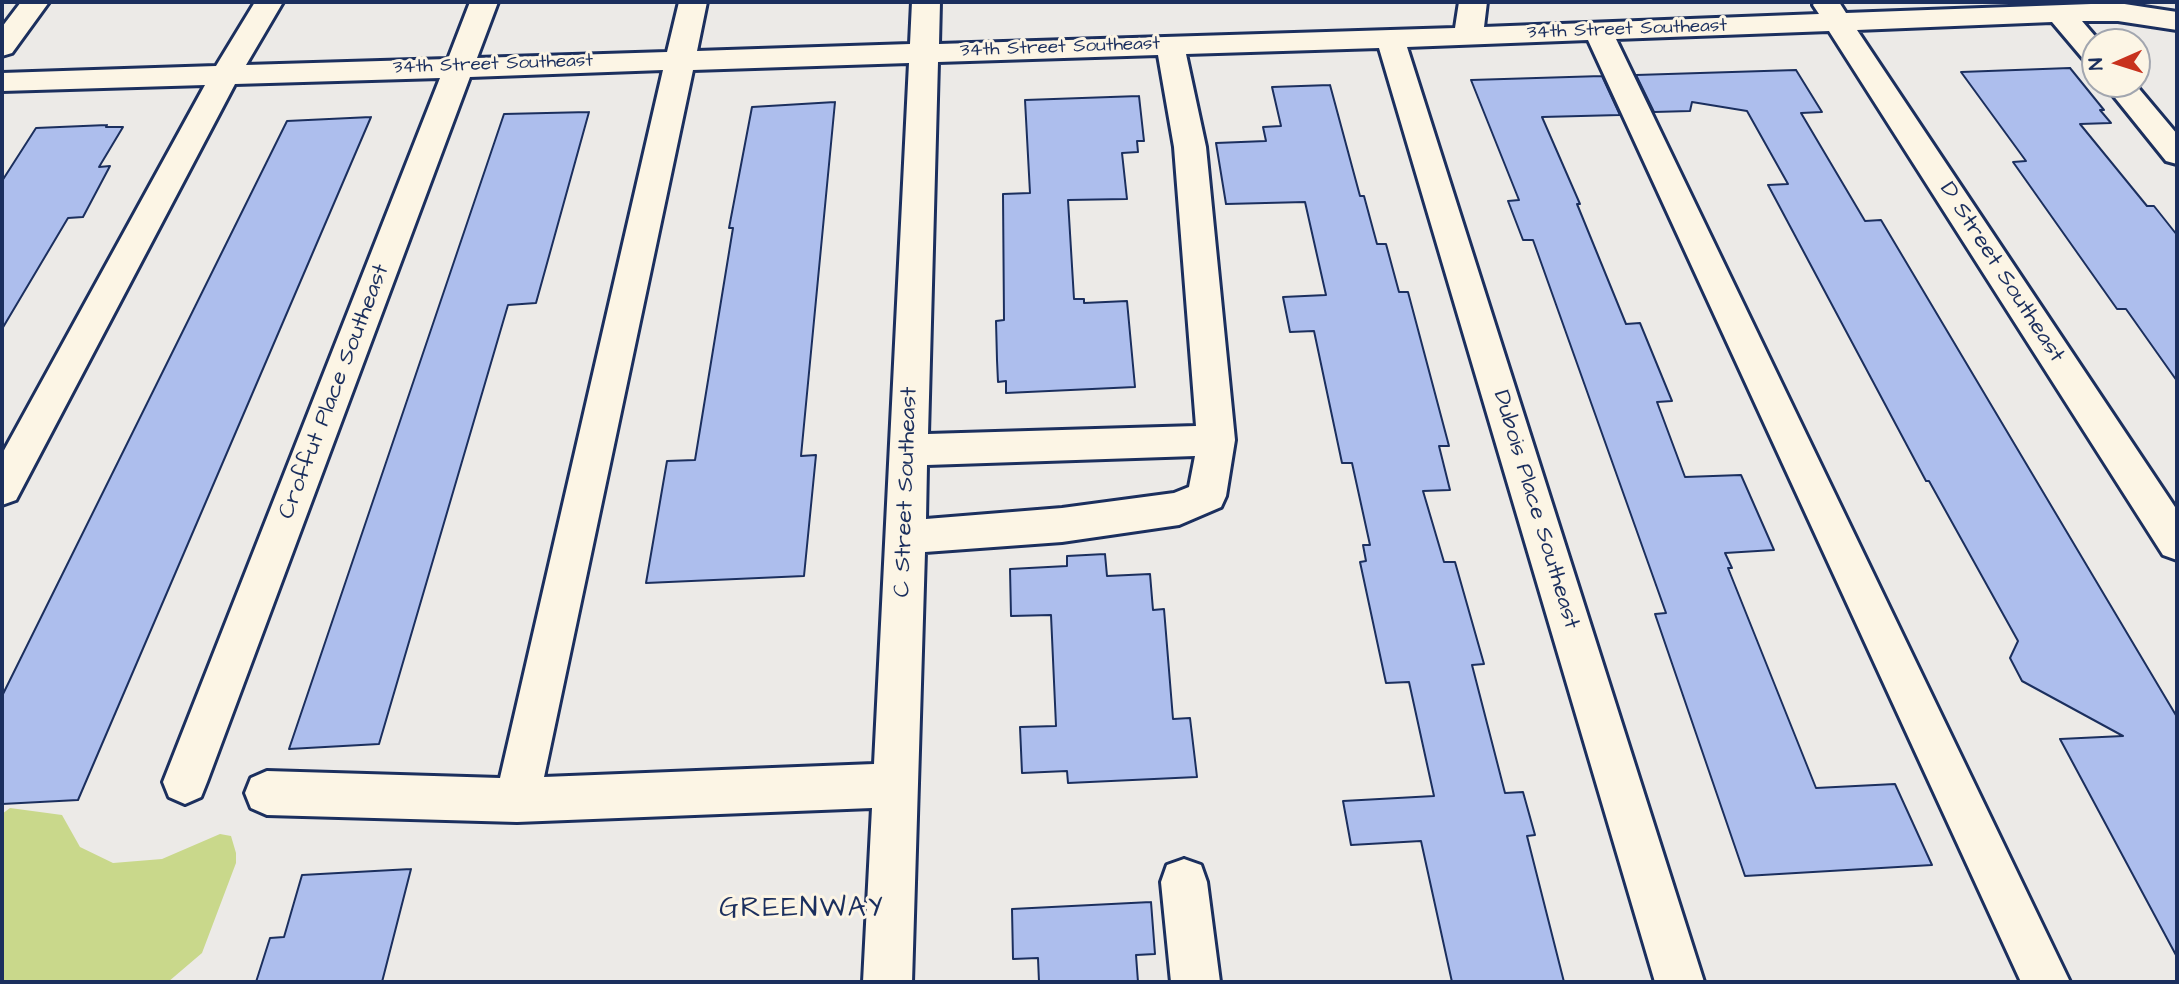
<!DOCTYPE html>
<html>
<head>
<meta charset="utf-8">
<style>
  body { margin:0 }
  #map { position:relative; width:2179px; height:984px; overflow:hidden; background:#eceae7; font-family:"Architects Daughter",sans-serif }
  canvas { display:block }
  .frame { position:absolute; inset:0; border:4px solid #1b2f5e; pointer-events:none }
  .north { position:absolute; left:2081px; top:28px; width:70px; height:70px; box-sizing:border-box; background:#fcf5e5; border:2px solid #a2a6af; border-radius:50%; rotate:267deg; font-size:19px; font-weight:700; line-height:28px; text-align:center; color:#1b2f5e }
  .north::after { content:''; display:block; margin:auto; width:24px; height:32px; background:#c8321e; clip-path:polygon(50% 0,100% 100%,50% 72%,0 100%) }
</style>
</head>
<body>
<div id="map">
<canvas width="2179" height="984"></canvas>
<div class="frame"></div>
<div class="north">N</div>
</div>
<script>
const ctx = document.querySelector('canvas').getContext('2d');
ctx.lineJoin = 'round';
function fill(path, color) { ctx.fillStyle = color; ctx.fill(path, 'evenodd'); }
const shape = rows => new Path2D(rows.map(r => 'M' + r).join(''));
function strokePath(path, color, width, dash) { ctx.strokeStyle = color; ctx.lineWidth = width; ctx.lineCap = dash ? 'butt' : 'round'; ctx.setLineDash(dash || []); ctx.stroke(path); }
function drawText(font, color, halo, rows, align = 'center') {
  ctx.font = font + ' "Architects Daughter",sans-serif'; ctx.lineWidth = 6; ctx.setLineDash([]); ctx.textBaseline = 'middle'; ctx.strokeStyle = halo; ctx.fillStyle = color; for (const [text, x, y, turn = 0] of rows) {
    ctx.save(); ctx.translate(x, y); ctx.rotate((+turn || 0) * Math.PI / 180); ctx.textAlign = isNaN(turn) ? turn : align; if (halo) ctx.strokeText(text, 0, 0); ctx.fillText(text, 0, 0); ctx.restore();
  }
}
fill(shape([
  [10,808,62,815,80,847,113,863,162,859,220,834,231,836,236,853,236,863,202,953,168,982,2,982,2,814]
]), '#c9d88b');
const building = shape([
  [2070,68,2104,110,2100,110,2111,123,2080,124,2147,206,2154,206,2177,235,2177,381,2126,309,2117,309,2013,162,2026,161,1961,72,2070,68],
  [1796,70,1822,112,1801,113,1865,221,1881,220,2177,717,2177,957,2060,739,2123,736,2022,681,2010,658,2018,641,1929,481,1926,481,1768,185,1788,184,1747,111,1692,102,1690,111,1654,112,1636,75,1796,70],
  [1602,76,1620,115,1542,117,1580,204,1577,204,1626,324,1640,323,1672,401,1657,402,1685,477,1741,475,1774,550,1725,553,1732,568,1728,568,1816,788,1895,784,1932,865,1745,876,1655,614,1666,613,1533,240,1523,240,1508,201,1519,200,1471,80,1602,76],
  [1330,85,1360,196,1364,196,1377,244,1386,244,1399,292,1408,292,1449,446,1439,446,1450,490,1423,491,1444,562,1455,562,1484,664,1472,665,1505,793,1523,792,1535,835,1527,836,1564,982,1452,982,1421,841,1351,845,1343,801,1434,796,1409,682,1386,683,1360,562,1366,561,1363,545,1370,545,1352,463,1342,463,1314,331,1290,332,1283,297,1326,295,1305,202,1226,204,1216,143,1266,141,1263,127,1281,126,1272,87,1330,85],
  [1139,96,1144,141,1137,141,1138,152,1122,153,1127,199,1068,200,1074,299,1084,299,1084,303,1127,301,1135,387,1006,393,1006,381,998,382,997,360,996,321,1004,320,1003,194,1030,193,1025,100,1139,96],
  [835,102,801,456,816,455,804,576,646,583,667,461,695,460,733,228,729,228,752,107,835,102],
  [589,112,536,303,508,305,379,744,289,749,504,114,589,112],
  [371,117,78,800,2,804,2,696,287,121,371,117],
  [107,125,106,127,123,127,99,167,110,166,83,217,68,218,2,329,2,181,36,128,107,125],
  [1105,554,1107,576,1150,574,1153,610,1164,609,1173,719,1190,718,1197,777,1068,783,1067,771,1022,773,1020,727,1056,726,1051,615,1011,616,1010,569,1067,566,1067,556,1105,554],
  [411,869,382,982,256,982,270,938,284,937,302,875,411,869],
  [1151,902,1155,954,1136,955,1138,982,1039,982,1038,958,1013,959,1012,909,1151,902]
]);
fill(building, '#adbeed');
strokePath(building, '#1b2f5e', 2);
const minor = shape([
  [21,2,49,2,12,53,2,56,2,27,21,2],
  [255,2,283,2,246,65,448,59,470,2,498,2,477,58,667,52,679,2,707,2,697,51,910,44,912,2,940,2,939,44,1455,28,1459,2,1487,2,1484,27,1819,14,1813,5,1815,2,1839,2,1846,13,2118,3,2177,12,2177,30,2118,21,2082,21,2100,42,2095,42,2095,64,2085,61,2052,22,1857,30,2177,510,2177,560,2163,555,1829,31,1616,39,2070,982,2021,982,1588,40,1407,47,1704,982,1655,982,1379,48,1186,54,1206,147,1235,440,1226,496,1221,507,1179,525,1062,542,925,552,912,982,863,982,872,808,517,822,267,815,251,808,245,793,251,778,267,771,500,778,663,70,470,77,207,782,201,797,185,804,169,797,163,782,440,78,235,84,16,500,2,505,2,454,205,85,2,91,2,73,216,66,255,2],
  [1158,55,1174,147,1196,426,928,434,938,62,1158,55],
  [909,63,874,764,544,777,693,70,909,63],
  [1195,456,1189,487,1174,493,1062,508,926,519,927,465,1195,456],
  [2104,84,2135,84,2177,134,2177,164,2166,161,2104,84],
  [1184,859,1201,865,1207,882,1220,982,1171,982,1161,882,1167,865,1184,859]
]);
strokePath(minor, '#1b2f5e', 6);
fill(minor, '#fcf5e5');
drawText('19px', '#1b2f5e', '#fcf5e5', [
  ["34th Street Southeast",1627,30,-2],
  ["34th Street Southeast",1060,48,-2],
  ["34th Street Southeast",493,65,-2]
]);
drawText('23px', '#1b2f5e', '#fcf5e5', [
  ["D Street Southeast",2001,273,57],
  ["Croffut Place Southeast",335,392,-69],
  ["C Street Southeast",907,492,-88],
  ["Dubois Place Southeast",1535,510,73]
]);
ctx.letterSpacing = '2px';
drawText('28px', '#1b2f5e', '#fcf5e5', [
  ["GREENWAY",802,910]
]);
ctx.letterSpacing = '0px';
</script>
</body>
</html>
